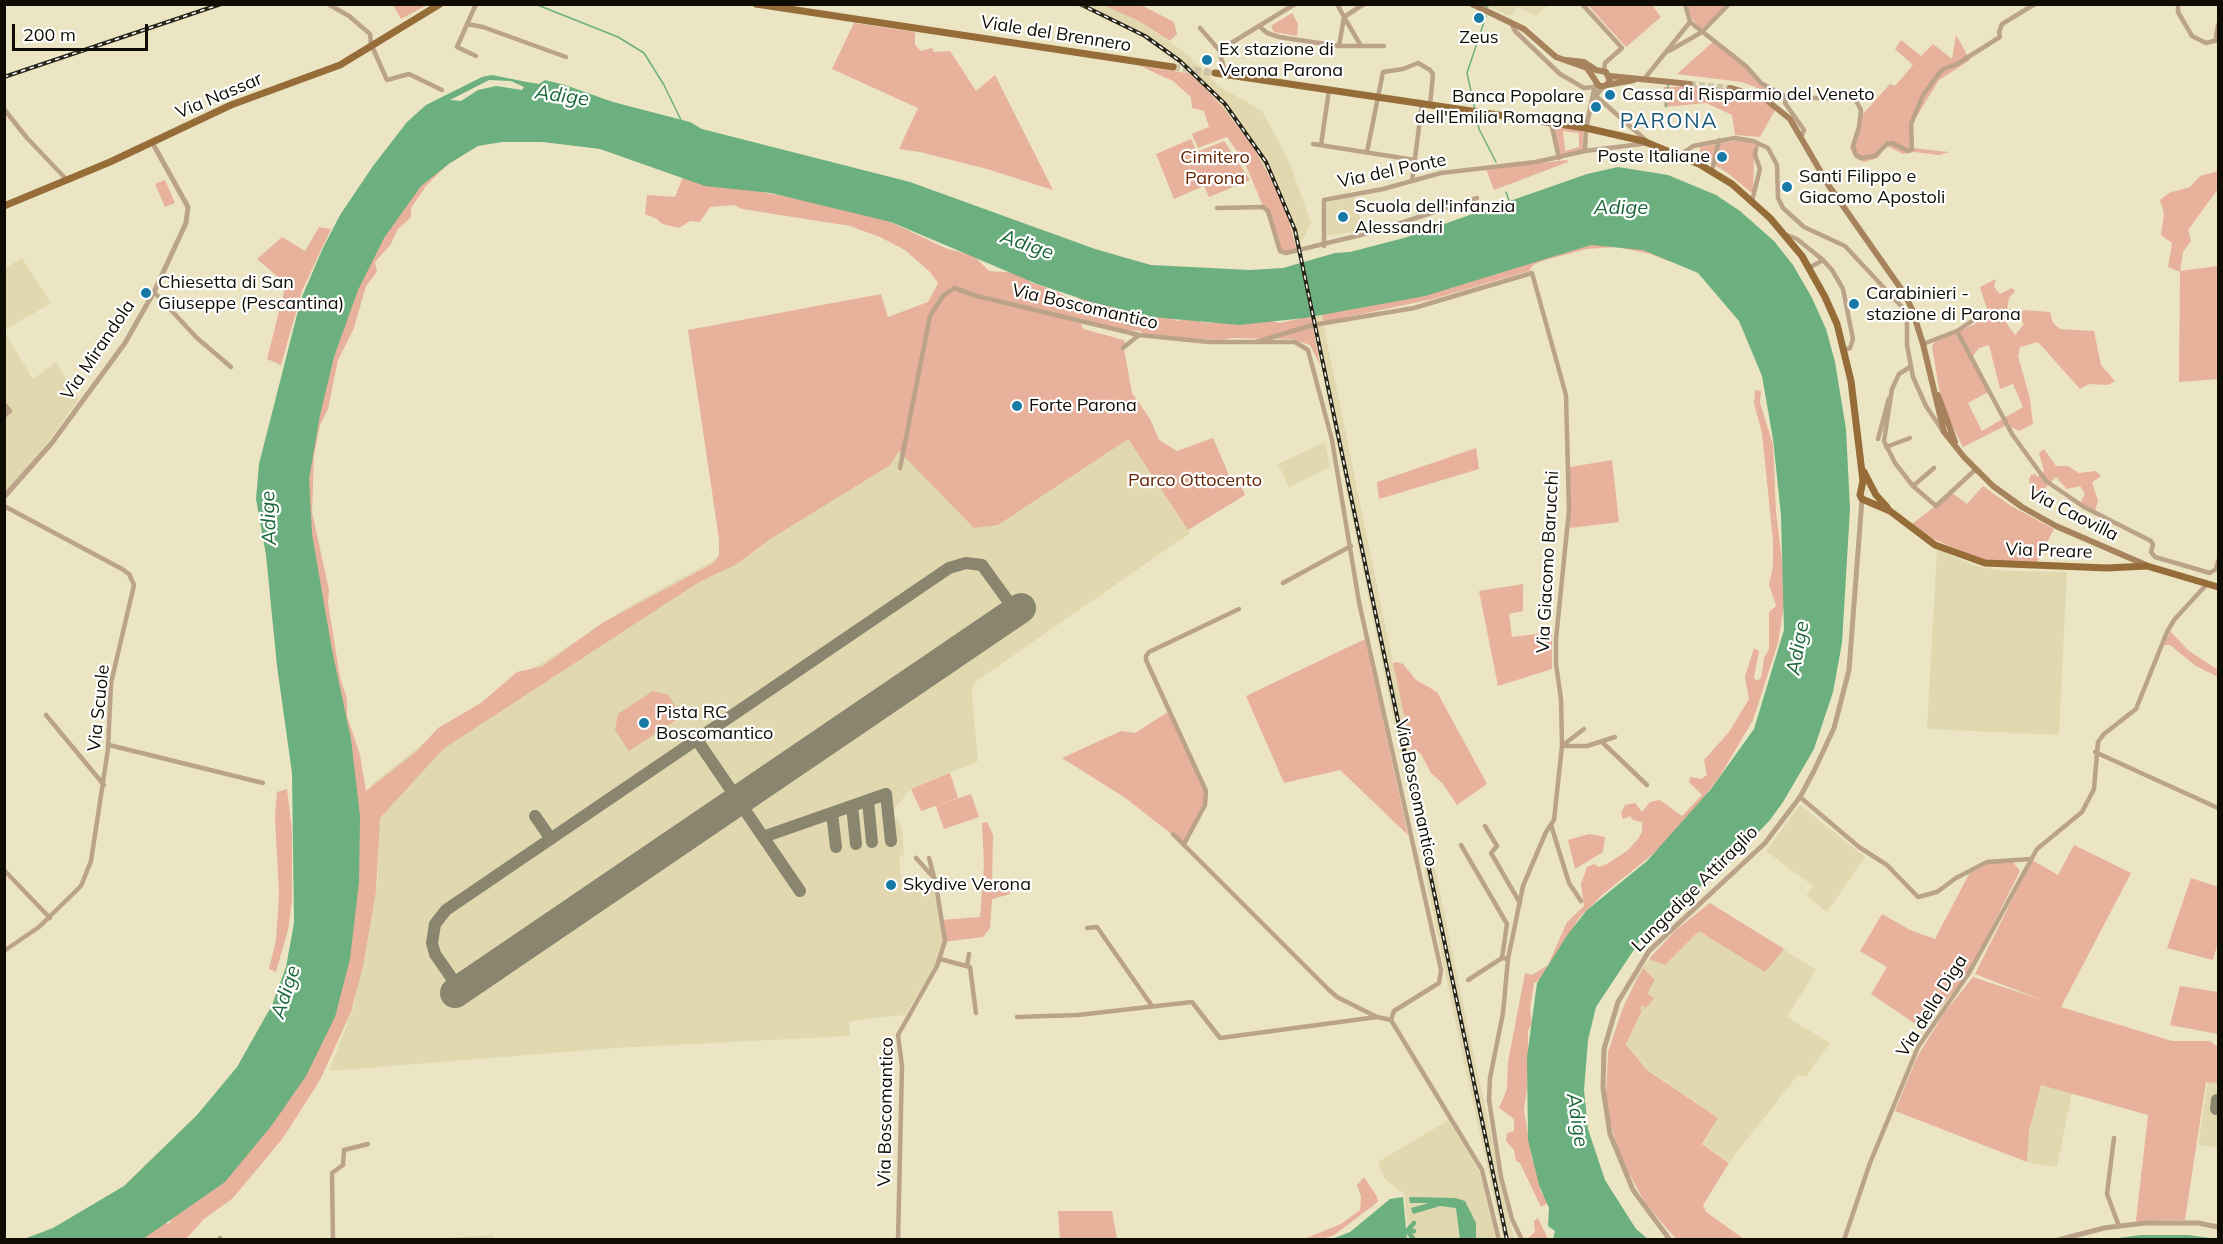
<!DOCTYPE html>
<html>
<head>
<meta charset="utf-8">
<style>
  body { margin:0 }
  #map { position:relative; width:2223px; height:1244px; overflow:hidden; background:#ece5c3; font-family:Mulish,sans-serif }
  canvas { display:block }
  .frame { position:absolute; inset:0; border:6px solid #0e0c03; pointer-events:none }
  .scale { position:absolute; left:12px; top:24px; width:136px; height:27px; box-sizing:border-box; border:3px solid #0e0c03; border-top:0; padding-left:8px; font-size:18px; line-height:21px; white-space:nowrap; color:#0e0c03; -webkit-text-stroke:4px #fff; paint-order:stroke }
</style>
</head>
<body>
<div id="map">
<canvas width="2223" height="1244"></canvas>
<div class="frame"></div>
<div class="scale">200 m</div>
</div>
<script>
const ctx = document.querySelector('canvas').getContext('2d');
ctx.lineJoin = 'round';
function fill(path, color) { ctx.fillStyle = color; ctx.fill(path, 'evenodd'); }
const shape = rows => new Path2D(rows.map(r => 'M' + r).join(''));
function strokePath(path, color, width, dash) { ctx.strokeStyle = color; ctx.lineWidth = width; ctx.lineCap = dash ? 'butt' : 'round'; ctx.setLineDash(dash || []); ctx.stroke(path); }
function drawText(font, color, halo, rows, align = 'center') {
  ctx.font = font + ' Mulish,sans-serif'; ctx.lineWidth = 4.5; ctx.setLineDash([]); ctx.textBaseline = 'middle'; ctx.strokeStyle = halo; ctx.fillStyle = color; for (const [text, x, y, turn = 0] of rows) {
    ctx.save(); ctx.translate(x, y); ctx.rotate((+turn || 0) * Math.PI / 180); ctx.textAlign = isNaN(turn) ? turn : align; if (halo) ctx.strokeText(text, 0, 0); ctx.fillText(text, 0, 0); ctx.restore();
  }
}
fill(shape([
  [1075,5,1103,5,1139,21,1187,54,1219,86,1262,111,1289,161,1311,223,1297,251,1284,204,1254,148,1201,81,1157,45,1134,30],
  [1485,5,1548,5,1536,16,1518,7,1510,16],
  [1355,196,1363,230,1327,236,1327,203],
  [22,258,51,303,5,330,5,268],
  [1321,313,1467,1023,1514,1239,1503,1239,1456,1025,1311,316],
  [4,331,33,379,56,362,79,399,30,467,4,494],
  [880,385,1126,437,1190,533,978,680,973,686,972,695,978,761,911,789,894,809,894,818,898,818,902,832,904,855,899,856,902,889,935,887,942,925,942,943,937,962,905,1015,849,1021,850,1036,615,1048,329,1071,353,1009,378,880,377,838,371,785,446,725,633,604,720,557],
  [1325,442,1330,467,1289,487,1278,464],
  [1937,549,1975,566,2005,571,2067,572,2059,735,1927,729],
  [1800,805,1865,857,1827,912,1806,896,1813,886,1766,851],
  [1710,903,1816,970,1787,1017,1830,1043,1806,1076,1798,1075,1729,1162,1703,1144,1718,1118,1647,1069,1626,1043,1612,1040,1636,978,1651,956,1676,930],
  [2208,1081,2217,1083,2216,1090,2218,1091,2218,1148,2198,1145],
  [2041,1085,2072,1092,2057,1167,2027,1162,2029,1131],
  [1449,1120,1481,1175,1496,1239,1409,1239,1404,1194,1384,1178,1378,1162],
  [493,1235,494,1239,427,1239]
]), '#e1d8af');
fill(shape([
  [393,5,427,5,401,19],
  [1103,5,1141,5,1174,22,1177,34,1170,41,1139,21],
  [1588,5,1652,5,1661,17,1626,47],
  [1685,5,1728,5,1701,29,1692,19],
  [1292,13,1298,24,1297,36,1274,32,1271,26],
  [854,23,915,32,915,45,921,51,932,48,934,52,950,51,976,91,995,75,1053,190,987,169,920,152,899,149,918,108,832,69],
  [1956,35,1970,60,1939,80,1912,124,1913,148,1949,152,1939,155,1914,152,1903,154,1887,146,1880,150,1881,154,1877,158,1864,162,1855,158,1850,148,1862,115,1890,84,1895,86,1913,65,1895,49,1901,40,1921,56,1933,44,1952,59],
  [1715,40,1735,54,1759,81,1781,91,1783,97,1779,102,1765,91,1742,82,1677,74],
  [1140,66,1193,74,1224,109,1254,148,1284,204,1297,251,1283,253,1244,161,1227,137,1198,148,1192,134,1209,127,1204,111,1192,108,1191,97,1173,81],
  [1683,85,1729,88,1761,98,1775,110,1760,137,1735,135,1732,115,1706,103,1664,107,1664,87,1677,87],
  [1553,126,1583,130,1583,149,1560,156],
  [1563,131,1579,133,1579,147,1565,151],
  [1191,139,1197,152,1224,141,1250,180,1209,197,1204,186,1174,199,1156,154],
  [1740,140,1760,145,1754,160,1753,194,1725,171,1701,158,1700,147],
  [479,145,447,165,426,186,411,208,411,217,398,229,391,244,375,262,377,272,366,286,354,328,338,360,328,409,320,425,314,456,312,512,329,590,328,603,340,677,347,699,347,716,360,755,366,791,416,752,438,728,481,703,517,672,543,666,602,623,714,563,719,555,719,539,688,330,881,294,888,317,928,302,938,283,931,273,905,250,880,237,850,226,742,209,734,205,710,207,700,222,690,221,679,228,662,224,657,219,645,214,647,195,675,197,683,177,872,213,945,248,974,256,989,271,1021,273,1030,282,1056,291,1073,301,1077,301,1080,296,1169,316,1177,321,1199,317,1200,322,1212,323,1227,320,1263,319,1280,323,1311,316,1320,365,1310,345,1292,339,1232,338,1221,340,1147,336,1140,331,1124,330,1079,318,1083,329,1124,340,1127,346,1124,349,1132,393,1150,419,1159,440,1177,451,1213,438,1231,480,1239,481,1245,495,1188,530,1128,439,998,525,974,528,899,451,890,465,772,538,735,565,699,582,443,749,380,818,376,891,363,966,351,1012,320,1080,283,1138,233,1198,204,1219,186,1239,120,1240,159,1219,168,1224,171,1221,168,1217,287,1088,315,550,307,531,311,414,371,247,442,159],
  [1567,160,1568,162,1494,190,1486,169],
  [2218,171,2218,189,2188,230,2191,241,2183,252,2180,271,2218,266,2218,379,2179,382,2180,272,2168,267,2172,243,2161,235,2164,213,2160,200,2169,193,2190,187,2200,176],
  [165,180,175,203,165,207,155,184],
  [319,227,331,229,302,291,281,365,267,359,286,284,257,259,282,237,305,251],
  [1610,241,1668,256,1670,262,1651,254,1616,247,1587,249,1545,260,1533,265,1529,271,1433,299,1324,322,1321,313,1348,310,1551,253],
  [1996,279,1994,287,2000,294,2012,288,2015,291,2009,298,2005,321,2015,335,2024,324,2017,315,2024,310,2050,312,2053,323,2060,329,2094,331,2101,365,2115,381,2108,385,2089,384,2080,389,2038,342,2020,347,2018,356,2030,399,2033,424,2019,431,2007,425,1963,447,1950,421,1939,389,1932,346,1936,341,1975,324,1987,309,1980,287],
  [1989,345,2000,389,2013,384,2023,407,1982,431,1968,403,1990,391,1973,356,1979,348],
  [1755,390,1761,391,1760,403,1773,444,1776,512,1786,592,1778,643,1753,720,1720,776,1702,800,1659,849,1601,896,1579,918,1541,979,1534,983,1530,1009,1532,1024,1528,1030,1528,1082,1524,1110,1532,1159,1536,1167,1541,1192,1549,1202,1541,1207,1520,1163,1516,1161,1514,1150,1506,1141,1507,1133,1514,1131,1514,1119,1499,1108,1507,1089,1508,1062,1525,973,1532,975,1548,965,1567,922,1584,906,1581,884,1587,867,1594,864,1599,867,1607,864,1627,851,1638,839,1642,832,1642,822,1633,820,1630,816,1623,819,1621,813,1625,805,1635,803,1642,812,1650,802,1660,800,1682,816,1702,795,1689,782,1690,777,1701,779,1707,775,1704,760,1729,732,1749,699,1745,677,1754,648,1759,651,1754,677,1756,681,1761,678,1764,658,1769,649,1769,612,1776,606,1769,584,1773,566,1773,541,1762,433,1754,403],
  [1476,448,1479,469,1379,499,1377,482],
  [2044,449,2056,466,2068,466,2079,473,2096,471,2101,476,2092,482,2098,501,2094,515,2082,506,2081,501,2085,494,2080,486,2067,489,2056,477,2041,492,2034,490,2030,485,2029,479,2031,475,2035,474,2038,477,2044,471,2039,453],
  [1612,460,1619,522,1570,528,1570,467],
  [1983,486,2011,506,2054,529,2036,564,1981,560,1929,537,1912,524,1952,493,1967,504],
  [1523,584,1523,611,1509,614,1512,637,1552,632,1552,669,1498,686,1479,591],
  [2170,631,2189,651,2218,670,2218,677,2196,666,2170,645,2164,645],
  [1365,639,1377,693,1408,835,1340,770,1284,783,1246,696],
  [1397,662,1403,664,1416,680,1437,692,1487,784,1457,805,1443,784,1431,773,1421,754,1417,751,1413,758,1393,663],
  [653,691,668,695,682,716,629,751,615,730,618,714],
  [1168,712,1205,792,1202,806,1183,843,1124,797,1062,758,1121,731,1135,733],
  [950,773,958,798,921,811,911,789],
  [287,789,292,830,292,901,288,930,276,972,269,969,276,940,279,895,275,817,277,792],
  [971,794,979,817,944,829,936,806],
  [987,822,993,835,992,885,1003,886,1006,883,1012,888,1010,894,992,899,990,928,983,937,943,942,941,920,980,917,984,865,982,823],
  [1589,834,1605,837,1603,852,1575,869,1568,840],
  [2074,845,2131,873,2061,1007,2172,1041,2210,1041,2218,1047,2218,1083,2206,1082,2185,1220,2136,1221,2148,1115,2041,1085,2029,1131,2027,1162,1895,1111,1917,1057,1945,1012,1973,977,2045,1001,1975,974,2032,860,2058,875],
  [2012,861,2020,871,1969,972,1923,1029,1871,994,1887,967,1860,951,1882,914,1910,930,1935,939,1969,874,1988,864],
  [2191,878,2218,887,2218,942,2213,960,2167,948],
  [1710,903,1784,949,1765,972,1699,931,1665,965,1649,959,1676,930],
  [1643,968,1655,980,1647,994,1654,998,1646,1008,1642,1005,1640,1009,1642,1010,1626,1044,1647,1070,1718,1118,1702,1144,1729,1163,1703,1205,1706,1212,1744,1239,1676,1239,1646,1204,1621,1159,1609,1119,1606,1095,1608,1052,1612,1040,1615,1041,1612,1040,1624,1005],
  [2180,986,2218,992,2218,1034,2170,1025],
  [1364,1177,1376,1195,1378,1201,1374,1205,1334,1235,1322,1239,1304,1239,1341,1224,1360,1210,1361,1196,1357,1185],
  [1058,1211,1112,1211,1117,1239,1060,1239],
  [1538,1218,1548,1239,1527,1239,1535,1232,1534,1221]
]), '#e7b19b');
fill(shape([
  [492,75,527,82,539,84,545,80,565,85,613,102,690,122,702,129,910,182,1095,249,1151,265,1250,270,1283,268,1335,253,1350,252,1404,238,1587,174,1618,167,1668,175,1716,195,1740,211,1774,241,1793,265,1812,298,1826,329,1835,362,1846,429,1850,509,1842,643,1833,692,1814,749,1783,802,1770,820,1732,860,1669,913,1639,942,1596,1007,1588,1040,1584,1090,1588,1129,1605,1180,1636,1229,1648,1239,1553,1239,1555,1231,1548,1226,1549,1208,1539,1185,1528,1140,1527,1057,1537,983,1568,934,1587,910,1647,861,1711,789,1754,729,1784,630,1781,515,1773,439,1762,376,1739,321,1698,273,1643,250,1591,245,1425,296,1305,318,1239,325,1152,317,1091,302,1037,284,891,222,771,193,705,186,600,149,543,142,502,142,478,146,450,163,421,186,384,238,358,290,334,357,320,415,309,479,312,534,332,650,351,739,360,816,359,882,350,959,335,1017,306,1076,272,1125,225,1182,143,1239,24,1239,53,1228,124,1186,197,1115,237,1067,272,1005,286,967,294,923,292,773,277,666,266,555,256,499,259,464,301,299,323,248,340,215,373,166,407,122,426,105,482,77],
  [489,80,511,81,524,87,522,90,496,86,478,90,461,101,450,100],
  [1403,1197,1407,1239,1332,1239,1350,1232,1390,1199],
  [1409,1197,1455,1198,1465,1201,1476,1223,1476,1239,1460,1239,1456,1208,1440,1206,1413,1214,1411,1208,1429,1203,1410,1203],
  [2141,1235,2188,1235,2218,1239,2111,1239]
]), '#6bb07e');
strokePath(shape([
  [535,4,618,37,644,53,664,85,681,120],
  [1482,4,1488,7],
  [1666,107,1668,85],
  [1475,110,1467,73,1486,16],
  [1476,115,1479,129,1496,162],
  [1506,192,1510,203]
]), '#6bb07e', 1.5);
strokePath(shape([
  [1401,1231,1414,1231],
  [1407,1231,1414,1223],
  [1407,1231,1413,1238]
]), '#6bb07e', 4.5);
strokePath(shape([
  [697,740,800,891],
  [868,801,872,842],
  [852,806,856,844],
  [832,813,836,847],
  [535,816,551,839],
  [763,837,886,794,891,841],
  [460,990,435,954,432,943,435,924,446,910,949,568,966,563,982,565,1016,612],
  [2216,1109,2217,1100]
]), '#8a856e', 12);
strokePath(shape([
  [455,993,1021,608]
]), '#8a856e', 30);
strokePath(shape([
  [1690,84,1730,88]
]), '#cbc4a6', 6, [6, 3]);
strokePath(shape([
  [1173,67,1215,73]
]), '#cbc4a6', 7, [7, 3.5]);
strokePath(shape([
  [328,4,349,16,370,34,371,44,387,80,409,74,442,90],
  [1337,4,1344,17,1339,46],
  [1582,4,1622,48,1605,63,1604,71],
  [2178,4,2178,12,2192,36,2206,43,2218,40],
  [1690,22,1746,66,1761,83,1786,97],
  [1511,23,1515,31,1560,74,1584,88,1595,87],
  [467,24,483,27,566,57],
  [2218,25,2216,37,2218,41],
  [1260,27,1267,33,1279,37,1339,46,1384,46],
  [1200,28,1220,51],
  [1361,46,1344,17,1364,4],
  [1669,51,1702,32,1729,4],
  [476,56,457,47,476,4],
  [1226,75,1220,54,1223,48,1295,4],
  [1645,78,1690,22,1685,4],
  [4,109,27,138,67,180],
  [1551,123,1559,158],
  [1801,137,1804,130,1785,103,1786,97,1851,99,1856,101,1861,110,1859,127,1853,146,1856,155,1861,158,1875,156,1887,144,1892,143,1909,151,1912,149,1911,124,1923,95,1937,76,1943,69,1957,64,2000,37,1999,32,2002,24,2035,4],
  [1313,144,1415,160],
  [1321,145,1329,90],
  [1585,151,1586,128],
  [1367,152,1383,72,1403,69,1418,63,1430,70,1433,74,1430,105],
  [1680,155,1693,146,1735,138,1753,141,1768,148,1777,165,1778,198,1783,208,1804,227,1845,246,1902,307,1907,318,1907,345,1913,377,1926,406,1942,430],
  [1712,171,1719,140],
  [1412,181,1422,104],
  [1752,201,1760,169,1755,155,1756,149],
  [1217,208,1263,207,1268,211,1280,251,1286,253,1373,232,1477,198],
  [1784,234,1797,239,1823,260,1832,270,1843,289,1853,339,1850,348,1844,350],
  [1324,246,1324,200,1383,189,1441,173,1536,162,1585,151,1649,143,1596,96],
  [1809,268,1823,260],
  [154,292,197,338,231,367],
  [1957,331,2012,434,2046,481,2084,507,2151,541,2153,545,2151,552,2155,557,2210,573,2216,569,2218,561],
  [1256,342,1313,325,1414,308,1532,273,1566,395,1569,510,1556,639,1556,664,1561,699,1562,746,1554,820,1546,832,1523,886,1508,959,1503,1013,1490,1078,1489,1100,1501,1177,1512,1219,1522,1240],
  [1923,344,1957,331,1984,313],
  [1123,348,1139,335],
  [1910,367,1899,374,1892,389,1884,441,1895,463,1913,486,1936,506,1975,470],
  [4,404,10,411,4,416],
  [1878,439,1889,398],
  [1886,447,1910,438],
  [900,468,930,316,943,296,954,288,977,296,1139,335,1209,342,1295,342,1308,350,1332,440,1359,602,1441,970,1439,983,1394,1011,1391,1020],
  [1913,486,1934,468],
  [4,506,122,569,129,574,134,585,111,683,108,749,91,861,81,886,39,927,4,951],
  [1283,583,1351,546],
  [46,715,104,785],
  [1602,742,1647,785],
  [109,745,263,783],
  [1563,745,1584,729],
  [1562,746,1587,746,1615,737],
  [2095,752,2218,808],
  [1800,797,1859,847,1887,865,1918,897,1937,892,1956,878,1987,862,2031,859],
  [1551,825,1569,883,1581,901],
  [1485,826,1497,846,1491,853,1520,903],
  [1173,834,1328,989,1337,997,1377,1017],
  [1184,844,1205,805,1206,791,1146,660,1146,656,1149,652,1239,609],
  [1461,845,1507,924,1502,958,1508,959],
  [929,858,934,877],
  [4,870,50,918],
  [1087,928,1097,927,1152,1006],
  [940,959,970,967,976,1013],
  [967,966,969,954],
  [1468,980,1502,958],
  [1017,1017,1078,1015,1192,1002,1220,1038,1377,1017,1391,1020,1482,1170,1499,1240],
  [2114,1138,2107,1194,2119,1226],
  [220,1238,220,1240],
  [333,1240,332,1173,343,1165,344,1150,368,1144],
  [898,1240,902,1066,898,1035,937,966,945,941,935,879,916,858],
  [1844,1240,1870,1163,1918,1047,1969,973,2037,849,2082,812,2094,789,2098,742,2104,734,2136,709,2167,632,2174,620,2207,584]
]), '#bba389', 4.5);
strokePath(shape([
  [1592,100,1603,87],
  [1586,128,1596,82],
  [4,497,51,444,125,343,154,292,186,223,188,207,152,142],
  [1670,1240,1633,1190,1610,1134,1603,1088,1604,1049,1618,1002,1649,951,1765,843,1800,797,1814,771,1834,728,1849,670,1862,499],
  [2058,1240,2104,1228,2145,1223,2198,1223,2218,1227]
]), '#bba389', 5);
strokePath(shape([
  [1472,4,1524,29,1556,57,1587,68,1599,86,1605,86,1610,81,1606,72,1596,70,1584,62,1566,60],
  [1610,76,1690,84],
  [1607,85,1634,80],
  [1730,88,1764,98,1790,119,1829,186,1904,293,1912,309,1923,344,1944,432,1964,457,1993,486,2022,507,2056,526,2146,565],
  [1938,395,1955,442]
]), '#a6835c', 6);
strokePath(shape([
  [756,4,1173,67],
  [1215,73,1586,128,1643,141,1699,164,1732,184,1770,218,1802,256,1825,297,1837,324,1851,381,1863,481,1860,495,1862,499,1890,511,1935,545,1985,563,2107,568,2147,566,2218,587],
  [4,206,110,162,231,105,340,65,440,4],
  [1864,472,1876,495,1887,507]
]), '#966c39', 7);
const rail = shape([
  [1080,4,1145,36,1180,61,1225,104,1266,162,1295,230,1507,1240],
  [4,77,221,4]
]);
strokePath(rail, '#282519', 4);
strokePath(rail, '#fff', 1.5, [4.5]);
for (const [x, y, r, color] of [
  [1479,18,6,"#177aa6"],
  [1207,60,6,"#177aa6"],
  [1610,95,6,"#177aa6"],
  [1596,107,6,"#177aa6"],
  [1722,157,6,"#177aa6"],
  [1787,187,6,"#177aa6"],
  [1343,217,6,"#177aa6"],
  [146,293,6,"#177aa6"],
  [1854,304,6,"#177aa6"],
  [1017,406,6,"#177aa6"],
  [644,723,6,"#177aa6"],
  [891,885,6,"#177aa6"]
]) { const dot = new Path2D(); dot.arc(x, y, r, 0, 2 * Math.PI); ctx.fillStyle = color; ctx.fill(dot); strokePath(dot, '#fff', 2); }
drawText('18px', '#0e0c03', '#fff', [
  ["Viale del Brennero",1056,34,9],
  ["Via Nassar",219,96,-23],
  ["Via del Ponte",1392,171,-12],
  ["Via Boscomantico",1085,307,13],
  ["Via Mirandola",98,350,-56],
  ["Via Caovilla",2073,514,27],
  ["Via Preare",2049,551,2],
  ["Via Giacomo Barucchi",1548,562,-87],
  ["Via Scuole",99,708,-84],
  ["Via Boscomantico",1416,793,78],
  ["Lungadige Attiraglio",1695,889,-45],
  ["Via della Diga",1932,1006,-58],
  ["Via Boscomantico",886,1112,-89]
]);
drawText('18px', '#0e0c03', '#fff', [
  ["Zeus",1479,38,"center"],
  ["Ex stazione di",1219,50],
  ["Verona Parona",1219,71],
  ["Cassa di Risparmio del Veneto",1622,95],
  ["Banca Popolare",1584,97,"right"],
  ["dell'Emilia Romagna",1584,118,"right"],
  ["Poste Italiane",1710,157,"right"],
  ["Santi Filippo e",1799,177],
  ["Giacomo Apostoli",1799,198],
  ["Scuola dell'infanzia",1355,207],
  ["Alessandri",1355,228],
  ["Chiesetta di San",158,283],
  ["Giuseppe (Pescantina)",158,304],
  ["Carabinieri -",1866,294],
  ["stazione di Parona",1866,315],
  ["Forte Parona",1029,406],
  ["Pista RC",656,713],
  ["Boscomantico",656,734],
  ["Skydive Verona",903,885]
], 'left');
drawText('18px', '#682503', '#fff', [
  ["Cimitero",1215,158],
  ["Parona",1215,179],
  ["Parco Ottocento",1195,481]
]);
drawText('italic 20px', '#1a6737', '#fff', [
  ["Adige",562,96,8],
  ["Adige",1621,208],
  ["Adige",1027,245,19],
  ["Adige",269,518,-92],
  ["Adige",1798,648,-80],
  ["Adige",286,992,-72],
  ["Adige",1577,1120,81]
]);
ctx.letterSpacing = '1.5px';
drawText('21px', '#195877', '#fff', [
  ["PARONA",1669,122]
]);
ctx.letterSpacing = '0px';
</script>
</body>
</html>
